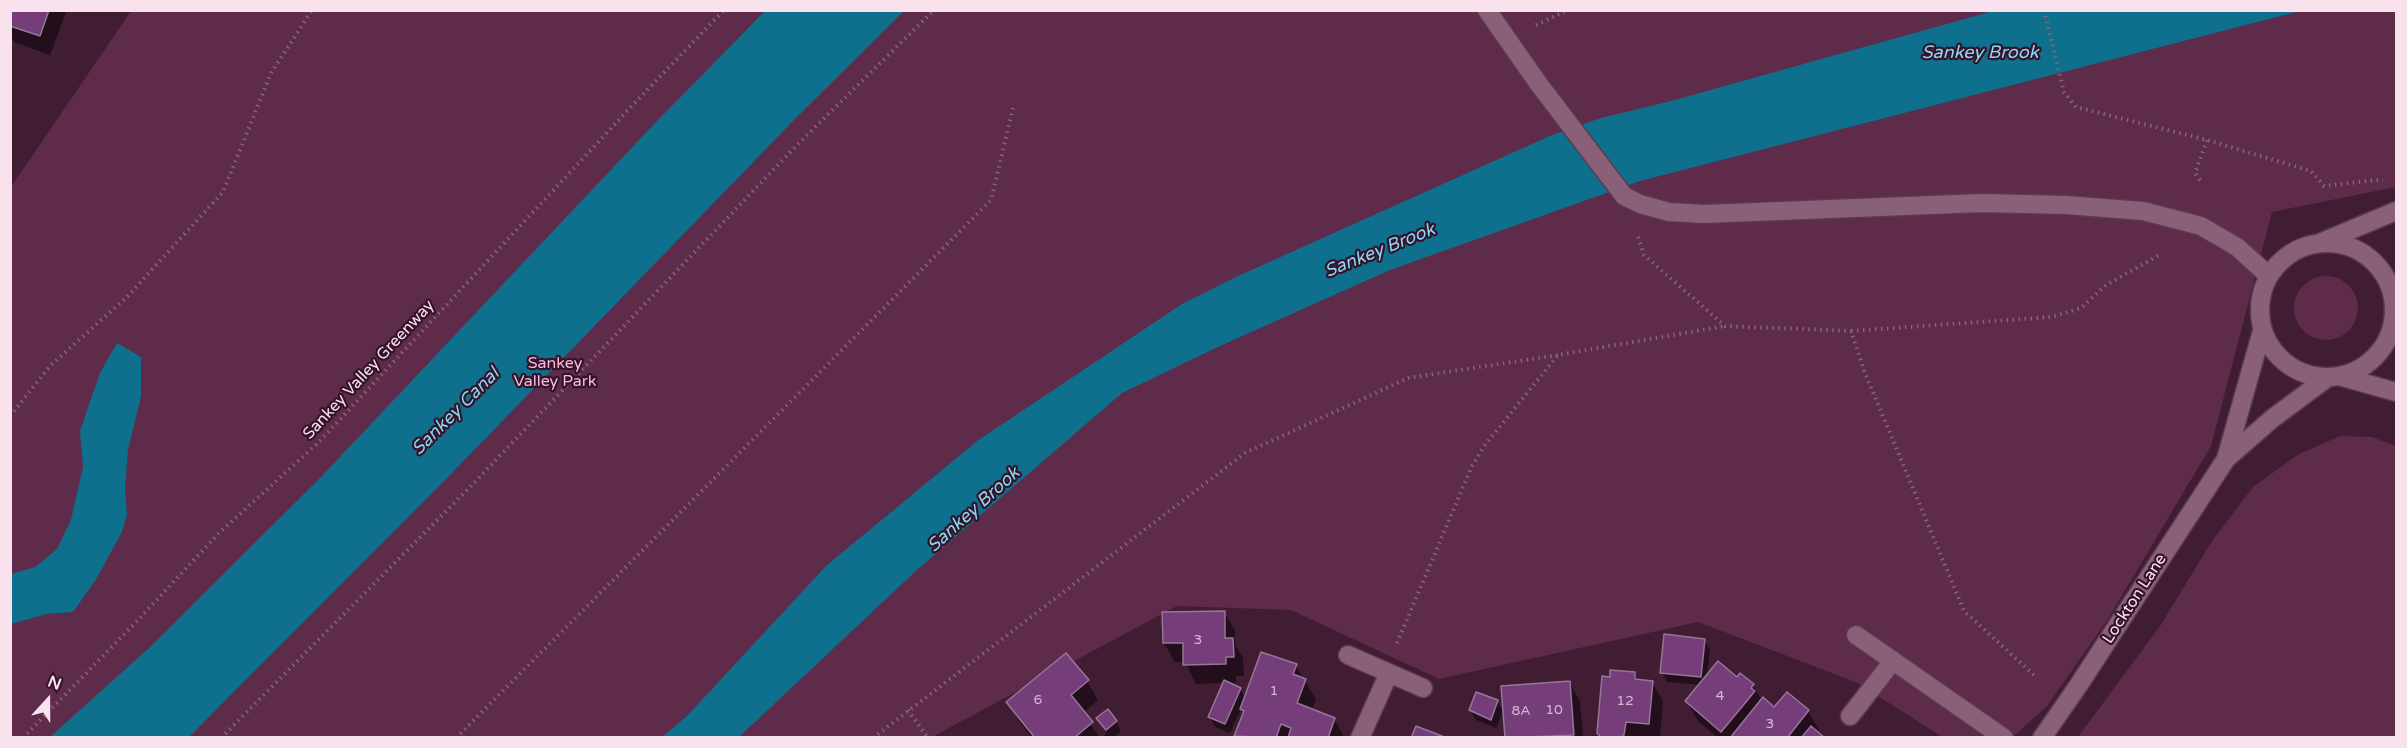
<!DOCTYPE html>
<html>
<head>
<meta charset="utf-8">
<style>
  body { margin:0 }
  #map { position:relative; width:2407px; height:748px; overflow:hidden; background:#401d33; font-family:"Varela Round",sans-serif }
  canvas { display:block }
  .frame { position:absolute; inset:0; border:12px solid #f9e1ee; pointer-events:none }
  .north { position:absolute; left:18px; top:670px; width:60px; height:60px; -webkit-text-stroke:4px #351329; paint-order:stroke; rotate:21deg; font-size:16px; font-weight:700; line-height:24px; text-align:center; color:#f9e1ee }
  .north::after { content:''; display:block; margin:auto; width:21px; height:27px; background:#f9e1ee; clip-path:polygon(50% 0,100% 100%,50% 72%,0 100%) }
</style>
</head>
<body>
<div id="map">
<canvas width="2407" height="748"></canvas>
<div class="frame"></div>
<div class="north">N</div>
</div>
<script>
const ctx = document.querySelector('canvas').getContext('2d');
ctx.lineJoin = 'round';
function fill(path, color) { ctx.fillStyle = color; ctx.fill(path, 'evenodd'); }
const shape = rows => new Path2D(rows.map(r => 'M' + r).join(''));
function strokePath(path, color, width, dash) { ctx.strokeStyle = color; ctx.lineWidth = width; ctx.lineCap = dash ? 'butt' : 'round'; ctx.setLineDash(dash || []); ctx.stroke(path); }
function drawText(font, color, halo, rows, align = 'center') {
  ctx.font = font + ' "Varela Round",sans-serif'; ctx.lineWidth = 4.5; ctx.setLineDash([]); ctx.textBaseline = 'middle'; ctx.strokeStyle = halo; ctx.fillStyle = color; for (const [text, x, y, turn = 0] of rows) {
    ctx.save(); ctx.translate(x, y); ctx.rotate((+turn || 0) * Math.PI / 180); ctx.textAlign = isNaN(turn) ? turn : align; if (halo) ctx.strokeText(text, 0, 0); ctx.fillText(text, 0, 0); ctx.restore();
  }
}
fill(shape([
  [131,11,2396,11,2396,187,2272,212,2211,446,2108,619,2047,706,2013,737,1942,737,1858,683,1698,622,1439,679,1291,610,1177,606,932,737,11,738,11,187],
  '2294 308a32 32 0 1 1 64 0a32 32 0 1 1-64 0Z',
  [2340,436,2372,437,2396,446,2396,737,2078,737,2160,626,2212,541,2253,487,2299,454]
]), '#5e2b4b');
fill(shape([
  [765,11,904,11,794,120,450,475,189,737,50,737,149,648,320,478,656,122],
  [1993,11,2300,11,1640,181,1390,270,1220,346,1122,393,918,569,739,737,661,738,688,715,826,566,977,441,1182,304,1238,276,1552,135,1601,118,1671,101],
  [117,343,141,357,141,396,128,450,125,488,127,515,122,532,95,581,73,612,46,614,11,624,11,574,35,567,57,549,71,520,83,467,80,431,100,373]
]), '#0e708c');
fill(shape([
  [10,10,67,10,50,55,14,42,10,35],
  [1224,612,1235,631,1235,644,1243,658,1244,676,1236,676,1236,683,1226,683,1240,689,1245,698,1296,666,1316,699,1312,710,1334,719,1345,738,1236,738,1244,714,1241,709,1230,733,1215,727,1210,717,1224,683,1196,684,1185,662,1175,662,1164,643],
  [1704,640,1710,650,1707,677,1737,679,1753,685,1762,701,1775,709,1787,694,1808,711,1819,730,1817,733,1823,738,1718,738,1698,721,1687,702,1700,685,1667,682,1662,672],
  [1065,655,1087,681,1098,700,1083,713,1100,738,1032,738,1019,721,1008,702],
  [1634,674,1639,681,1652,682,1663,701,1660,738,1602,738],
  [1569,682,1580,701,1583,738,1507,738],
  [1497,701,1503,711,1496,728,1476,720,1470,710],
  [1098,718,1116,721,1121,731,1113,738,1101,738,1107,733]
]), '#0007');
const building = shape([
  [10,10,49,10,40,36,10,26,10,10],
  [1225,611,1225,638,1233,638,1234,657,1226,657,1226,664,1183,665,1183,643,1163,643,1162,612,1225,611],
  [1664,634,1705,639,1701,677,1660,673,1664,634],
  [1261,652,1297,664,1293,674,1306,679,1297,703,1335,718,1328,738,1288,738,1291,728,1281,724,1276,738,1234,736,1244,711,1240,709,1261,652],
  [1066,653,1089,680,1071,695,1093,722,1074,738,1035,738,1006,702,1066,653],
  [1718,661,1737,677,1740,673,1754,684,1751,688,1755,691,1721,732,1685,701,1718,661],
  [1610,670,1635,672,1635,679,1653,681,1649,724,1626,722,1624,735,1621,738,1602,738,1597,733,1602,676,1610,677,1610,670],
  [1224,680,1241,688,1225,724,1208,717,1224,680],
  [1570,681,1574,735,1505,738,1501,686,1570,681],
  [1476,692,1498,700,1491,720,1469,710,1476,692],
  [1787,692,1809,710,1787,738,1730,738,1763,697,1774,707,1787,692],
  [1108,709,1117,721,1106,730,1096,718,1108,709],
  [1416,726,1447,738,1411,738,1416,726],
  [1811,726,1825,738,1801,738,1811,726]
]);
fill(building, '#753e7b');
strokePath(building, '#967699', 1.5);
const service = shape([
  [1487,10,1538,83]
]);
const minor = shape([
  [1538,83,1624,196,1640,204,1669,212,1704,214,1982,203,2066,205,2143,211,2201,226,2237,247,2269,276],
  [2322,242,2396,211],
  '2260 310a67 67 0 1 1 134 0a67 67 0 1 1-134 0Z',
  [2339,376,2396,392],
  [2226,459,2262,331],
  [1856,635,2004,738],
  [1348,655,1423,688],
  [1850,716,1893,661],
  [1360,738,1389,673],
  [2042,738,2078,686,2226,459,2273,418,2327,378]
]);
strokePath(service, '#593a4e', 21);
strokePath(minor, '#593a4e', 21);
strokePath(shape([
  [2044,10,2064,92,2076,107,2207,140,2311,171,2324,186,2376,180,2383,181],
  [1536,25,1568,10],
  [2200,180,2195,173,2207,140],
  [1638,237,1644,255,1725,326,1851,331,1865,373,1964,611,2035,676],
  [1851,331,2051,317,2081,308,2106,285,2161,254],
  [10,416,51,365,127,297,223,192,271,73,312,10],
  [1397,643,1472,466,1485,445,1558,355,1725,326],
  [908,710,928,738],
  [23,738,138,620,219,533,318,443,629,109,724,10],
  [221,738,470,487,799,143,934,10],
  [456,738,991,200,1013,108],
  [873,738,1245,453,1408,378,1558,355]
]), '#856678', 4, [1.5, 4.5]);
strokePath(service, '#896078', 18);
strokePath(minor, '#896078', 18);
drawText('14px', '#d8b8d1', null, [
  ["3",1198,640],
  ["1",1274,691],
  ["4",1720,696],
  ["6",1038,700],
  ["12",1625,701],
  ["10",1554,710],
  ["8A",1521,711],
  ["3",1770,724]
]);
drawText('16px', '#f7b8dd', '#351329', [
  ["Sankey",555,364],
  ["Valley Park",555,382]
]);
drawText('16px', '#f9e1ee', '#351329', [
  ["Sankey Valley Greenway",369,370,-47],
  ["Lockton Lane",2135,599,-57]
]);
drawText('italic 18px', '#8ad8f5', '#351329', [
  ["Sankey Brook",1980,53],
  ["Sankey Brook",1380,251,-22],
  ["Sankey Canal",456,412,-45],
  ["Sankey Brook",974,510,-42]
]);
</script>
</body>
</html>
